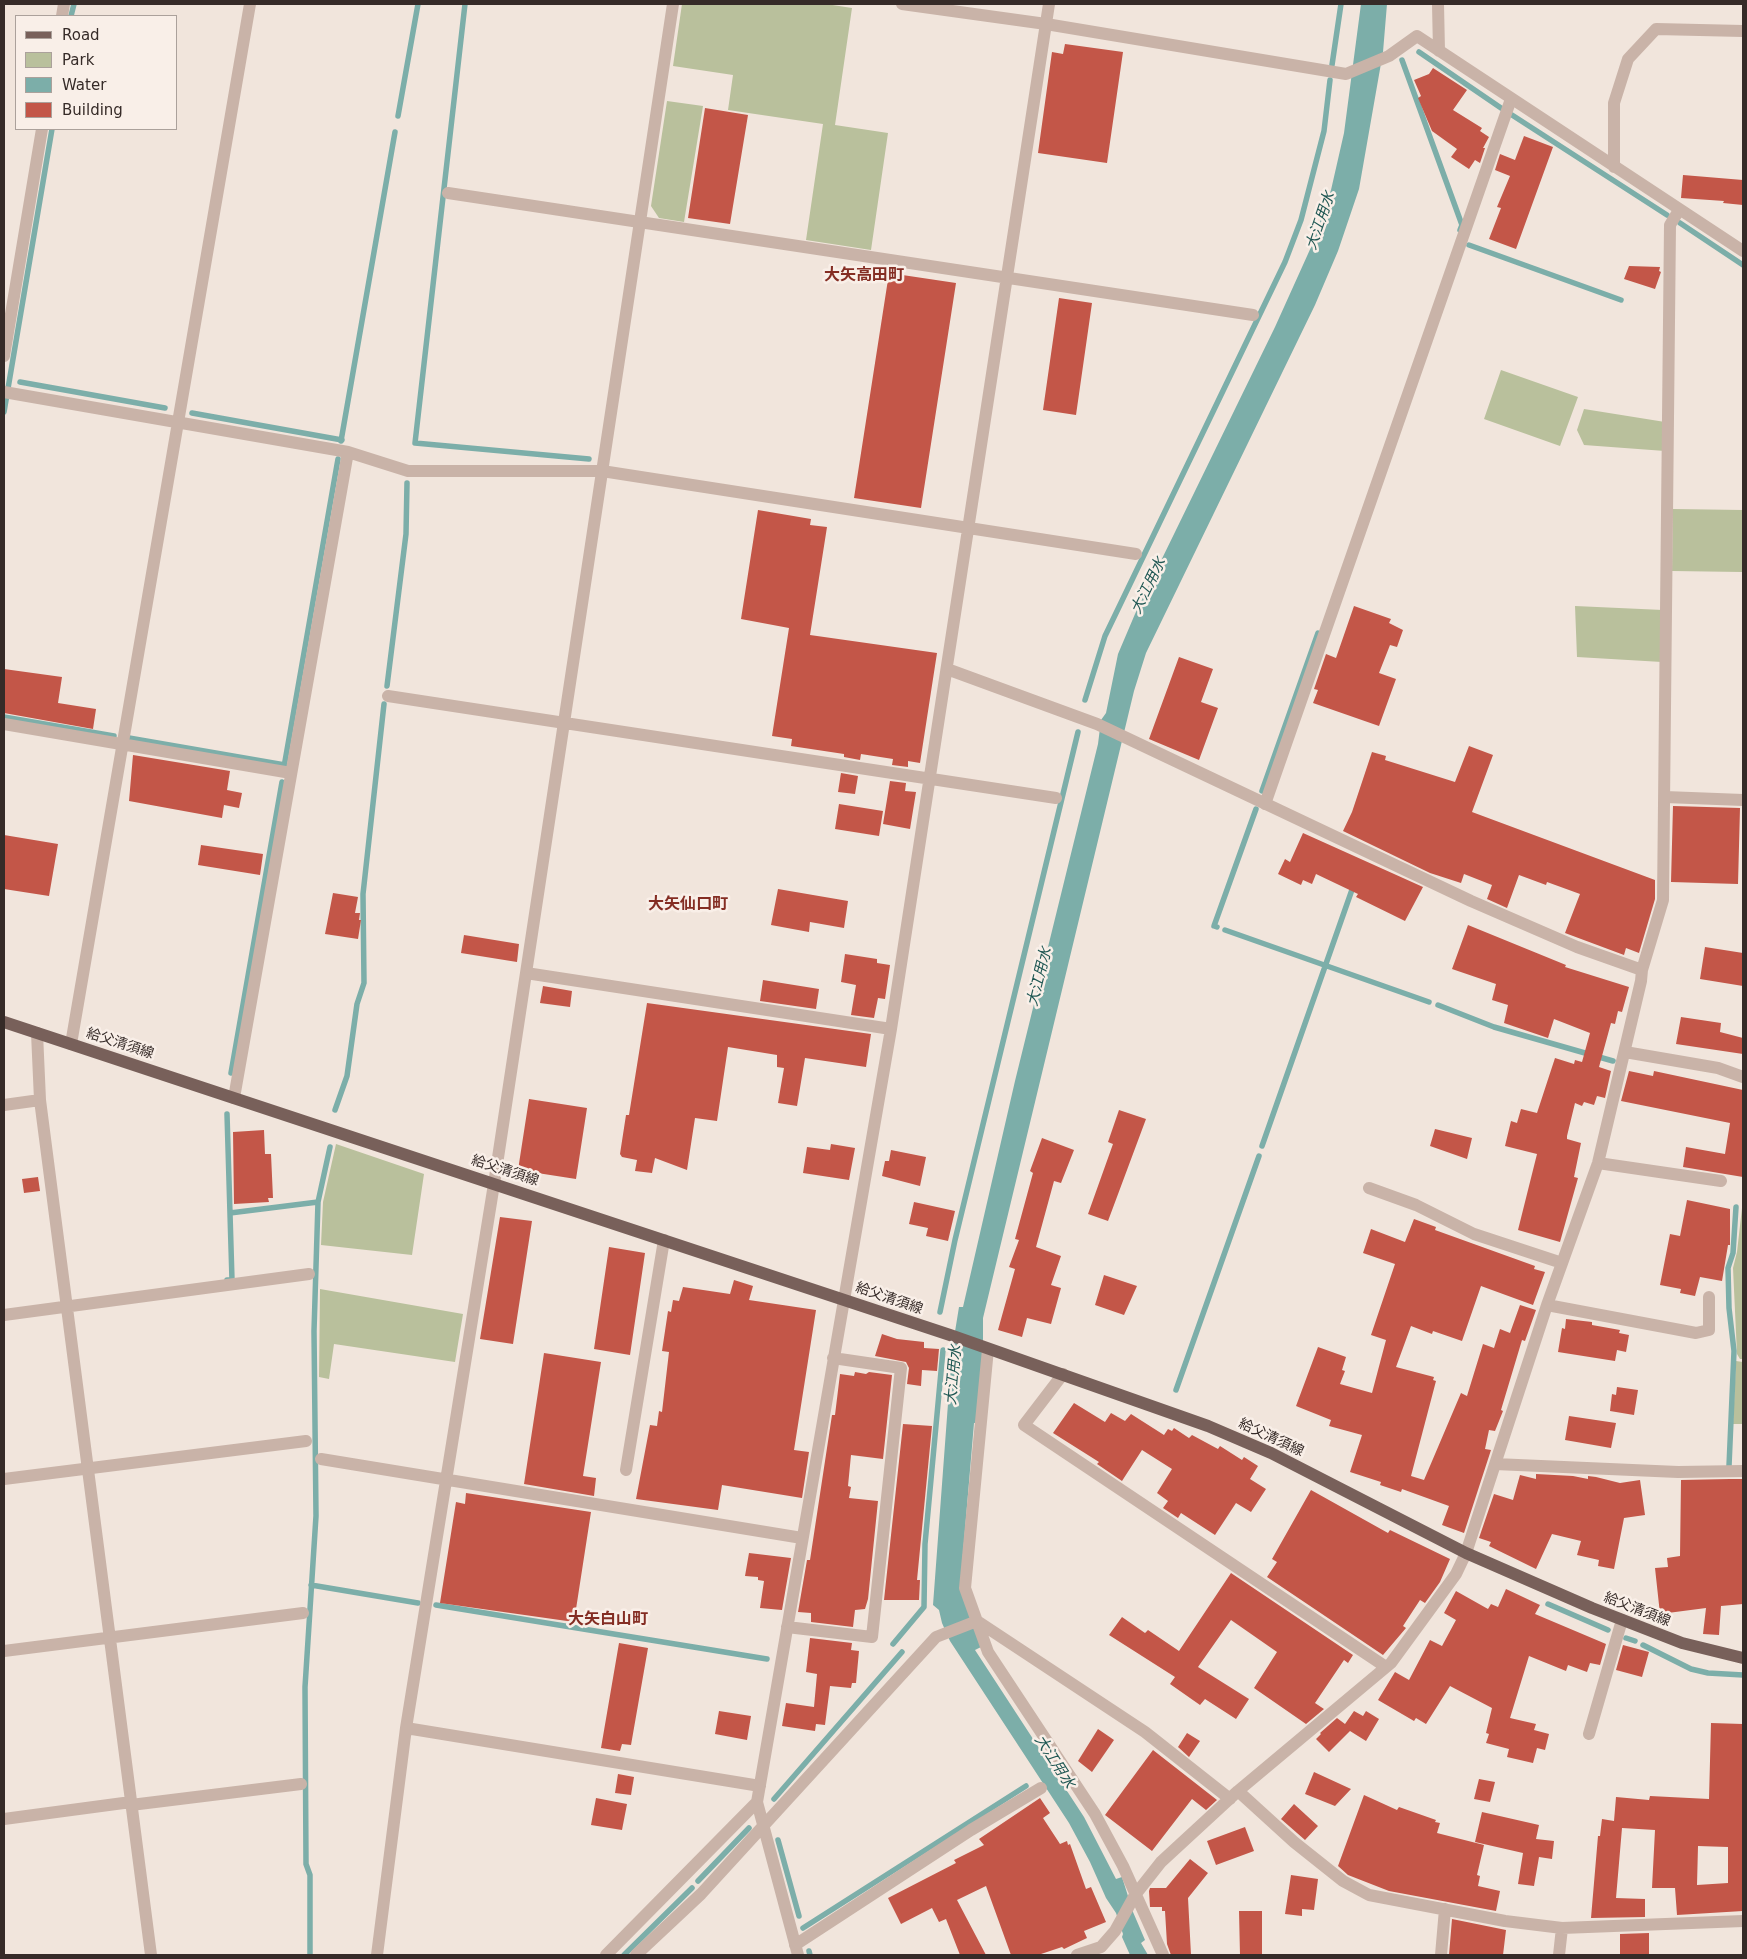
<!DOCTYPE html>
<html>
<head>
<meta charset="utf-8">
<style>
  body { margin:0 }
  #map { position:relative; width:1747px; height:1959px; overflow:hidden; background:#f1e5dc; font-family:"DejaVu Sans",sans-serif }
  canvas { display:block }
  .frame { position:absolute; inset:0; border:5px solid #362b28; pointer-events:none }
  .legend { position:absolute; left:15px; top:15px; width:162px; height:115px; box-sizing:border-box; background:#f9efe8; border:1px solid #aba19b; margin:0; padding:6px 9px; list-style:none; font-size:15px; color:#362b28 }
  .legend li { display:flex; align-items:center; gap:10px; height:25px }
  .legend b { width:25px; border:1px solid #aba19b }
</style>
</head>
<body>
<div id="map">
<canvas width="1747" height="1959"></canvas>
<div class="frame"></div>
<ul class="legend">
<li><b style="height:6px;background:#78605a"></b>Road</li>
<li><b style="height:14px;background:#b9c09c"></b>Park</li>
<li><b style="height:14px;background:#7caea9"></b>Water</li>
<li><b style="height:14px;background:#c35648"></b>Building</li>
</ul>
</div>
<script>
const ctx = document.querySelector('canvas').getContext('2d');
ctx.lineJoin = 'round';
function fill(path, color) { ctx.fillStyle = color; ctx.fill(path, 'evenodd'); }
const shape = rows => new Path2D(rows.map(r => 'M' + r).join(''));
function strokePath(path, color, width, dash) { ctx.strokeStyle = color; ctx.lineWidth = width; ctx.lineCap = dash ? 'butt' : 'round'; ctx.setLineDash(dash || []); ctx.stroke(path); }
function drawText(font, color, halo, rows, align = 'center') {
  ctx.font = font + ' "DejaVu Sans","Noto Sans JP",sans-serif'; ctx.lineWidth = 5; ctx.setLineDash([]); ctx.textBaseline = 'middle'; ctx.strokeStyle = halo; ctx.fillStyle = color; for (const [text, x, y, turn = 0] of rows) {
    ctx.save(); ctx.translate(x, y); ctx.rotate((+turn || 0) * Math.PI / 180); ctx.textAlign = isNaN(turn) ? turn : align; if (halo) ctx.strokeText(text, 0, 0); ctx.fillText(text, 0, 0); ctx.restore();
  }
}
fill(shape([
  [682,4,826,4,852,8,835,125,888,133,871,250,806,240,823,124,728,110,733,75,673,66],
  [667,101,703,106,684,222,659,218,651,206],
  [1501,370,1578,397,1560,446,1484,419],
  [1584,409,1665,422,1665,451,1584,445,1577,430],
  [1673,509,1743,510,1742,572,1672,571],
  [1575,606,1663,610,1662,662,1577,657],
  [336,1144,424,1174,412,1255,321,1245,323,1202],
  [1742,1208,1743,1208,1743,1359,1740,1359,1737,1354,1733,1268,1737,1252],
  [320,1289,463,1314,455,1362,334,1344,329,1379,319,1377],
  [1736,1361,1743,1362,1743,1424,1733,1424]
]), '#b9c09c');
fill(shape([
  [1361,4,1387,4,1383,52,1359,189,1338,251,1315,305,1146,653,1134,691,983,1318,983,1360,978,1423,974,1423,960,1589,981,1647,975,1650,1084,1817,1116,1879,1122,1877,1133,1912,1145,1940,1141,1943,1148,1955,1130,1955,1122,1937,1123,1934,1116,1913,1106,1898,1090,1862,1069,1823,950,1641,942,1623,939,1610,933,1605,952,1350,959,1307,963,1307,1015,1081,1098,744,1101,720,1106,713,1118,654,1135,614,1275,327,1312,245,1331,190,1344,133]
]), '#7caea9');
strokePath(shape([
  [465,4,415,443,589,459],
  [71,16,74,4],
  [1419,52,1501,108],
  [1402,60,1462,225,1460,230],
  [1332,65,1341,4],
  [1512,115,1667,215],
  [398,116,418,4],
  [1680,223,1743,265],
  [1469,245,1621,300],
  [20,382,165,408],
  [4,412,52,129],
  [192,413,342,440],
  [341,441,395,132],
  [387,686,406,534,407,483],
  [1085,700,1105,636,1285,262,1301,220,1324,131,1330,80],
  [4,717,114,736],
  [129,738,285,765],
  [284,767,338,459],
  [1262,791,1318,633],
  [1217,927,1214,926,1256,809],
  [1225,930,1429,1002],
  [1438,1005,1494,1027,1613,1061],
  [231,1073,282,782],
  [335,1110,347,1076,357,1004,364,983,363,894,384,704],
  [227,1114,232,1280,227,1280],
  [1262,1146,1354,884],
  [230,1213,318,1202],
  [940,1312,955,1240,1078,732],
  [1176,1390,1259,1156],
  [1729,1466,1734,1351,1729,1308,1728,1268,1733,1253,1736,1207],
  [311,1585,418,1603],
  [1548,1604,1608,1630],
  [436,1605,767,1659],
  [1626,1638,1635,1641],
  [893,1644,924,1607,925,1544,943,1350],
  [1643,1645,1691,1669,1708,1673,1743,1675],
  [774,1799,902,1652],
  [778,1840,799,1916],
  [698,1881,749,1828],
  [803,1928,1026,1786],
  [809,1951,810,1955],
  [310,1955,310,1875,306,1864,305,1687,316,1516,314,1331,318,1202,330,1147],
  [624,1955,692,1888]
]), '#7caea9', 5.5);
fill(shape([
  [1065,44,1123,52,1107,163,1038,153,1052,52,1063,54],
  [1433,68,1467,90,1453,110,1482,128,1480,131,1489,137,1483,148,1485,148,1480,163,1475,160,1469,169,1451,157,1457,149,1432,131,1418,98,1421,96,1414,80,1429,74],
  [705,108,748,115,730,224,688,218],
  [1524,136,1553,147,1516,249,1489,239,1501,208,1497,207,1510,176,1495,170,1500,154,1515,160],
  [1683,175,1743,180,1743,205,1723,203,1724,201,1681,198],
  [1629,266,1660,267,1659,271,1661,272,1655,289,1624,279],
  [889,273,956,283,921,508,854,498],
  [1059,298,1092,303,1076,415,1043,410],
  [758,510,811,519,810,525,827,527,810,635,937,653,920,763,908,761,908,767,892,765,893,759,861,754,860,760,844,757,844,754,791,746,792,739,772,736,789,628,741,619],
  [1354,606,1391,619,1389,623,1403,630,1397,647,1390,645,1379,673,1396,679,1379,726,1313,703,1318,690,1314,689,1326,654,1336,658],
  [1179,657,1213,669,1201,702,1218,708,1199,760,1149,739],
  [4,669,62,677,58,703,96,709,93,729,4,713],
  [1469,746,1493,755,1472,812,1655,880,1655,899,1639,953,1626,948,1624,955,1565,933,1580,894,1547,882,1546,885,1519,875,1507,908,1487,899,1492,885,1464,874,1461,883,1430,873,1343,831,1352,812,1372,752,1386,756,1385,760,1455,782],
  [133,755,230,771,227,790,242,793,239,808,224,805,222,818,129,801],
  [841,773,858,776,855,794,838,792],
  [890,781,906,783,905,791,916,792,910,829,883,824],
  [839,804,883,811,879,836,835,829],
  [1673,806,1740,808,1738,884,1671,882],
  [1303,833,1423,887,1405,921,1356,897,1358,894,1316,874,1312,884,1303,880,1301,885,1278,874,1285,859,1290,862],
  [4,835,58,844,49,896,4,889],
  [201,845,263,854,260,875,198,865],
  [778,889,848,901,844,928,810,922,809,932,771,925],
  [333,893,358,897,355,913,360,913,359,920,361,920,358,939,325,934],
  [1468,925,1566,965,1565,967,1629,987,1622,1012,1618,1011,1615,1024,1611,1023,1599,1067,1611,1071,1605,1098,1597,1096,1594,1105,1584,1102,1582,1106,1575,1103,1567,1136,1567,1139,1581,1143,1574,1177,1578,1178,1560,1242,1518,1230,1537,1154,1505,1146,1511,1121,1517,1123,1521,1109,1537,1113,1555,1058,1574,1064,1575,1060,1582,1062,1590,1033,1554,1019,1548,1038,1504,1023,1508,1005,1492,1000,1496,984,1452,969],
  [464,935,519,944,517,962,461,953],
  [1705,947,1743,953,1743,986,1700,979],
  [845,954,877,959,877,963,890,965,885,999,878,998,874,1018,851,1015,856,985,841,982],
  [763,980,819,989,816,1009,760,1001],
  [543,986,572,991,570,1007,540,1003],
  [647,1003,871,1034,866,1067,805,1058,797,1106,778,1103,784,1068,777,1067,777,1055,728,1047,717,1121,695,1118,687,1170,655,1158,652,1173,635,1171,637,1160,622,1157,620,1154,626,1115,629,1115],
  [1681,1017,1721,1023,1720,1032,1743,1038,1743,1054,1676,1044],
  [1629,1071,1653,1076,1654,1071,1743,1090,1743,1177,1683,1167,1686,1147,1725,1154,1730,1123,1621,1101],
  [529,1099,587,1108,576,1179,518,1170],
  [1119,1110,1146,1119,1108,1221,1088,1214,1113,1144,1108,1142],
  [1435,1129,1472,1138,1467,1159,1430,1146],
  [264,1130,265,1154,271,1154,273,1198,268,1198,269,1202,234,1204,233,1132],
  [1042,1138,1074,1150,1061,1183,1054,1181,1036,1247,1061,1256,1051,1285,1061,1288,1051,1324,1027,1318,1022,1337,998,1330,1015,1269,1009,1267,1019,1240,1015,1239,1033,1173,1030,1171],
  [831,1144,855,1148,849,1180,803,1173,807,1147,830,1150],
  [891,1150,926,1157,920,1186,882,1176,885,1161,889,1161],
  [38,1177,40,1191,24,1193,22,1179],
  [1687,1200,1730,1209,1730,1245,1728,1245,1722,1281,1700,1277,1695,1296,1680,1293,1681,1289,1660,1285,1670,1234,1680,1236],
  [914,1202,955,1211,948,1241,926,1236,928,1228,909,1224],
  [500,1217,532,1221,513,1344,480,1339],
  [1414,1219,1436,1227,1435,1230,1535,1266,1534,1269,1545,1272,1533,1305,1481,1286,1462,1341,1433,1331,1432,1334,1411,1326,1396,1367,1434,1377,1433,1380,1436,1381,1411,1476,1424,1480,1461,1393,1467,1396,1483,1344,1494,1348,1500,1329,1510,1333,1520,1305,1536,1310,1525,1341,1522,1340,1501,1410,1503,1411,1495,1431,1489,1430,1485,1449,1491,1450,1464,1533,1442,1525,1449,1506,1402,1489,1401,1492,1380,1485,1381,1482,1350,1472,1362,1435,1329,1426,1331,1420,1296,1406,1318,1347,1346,1357,1342,1370,1345,1371,1340,1384,1372,1393,1386,1340,1371,1335,1395,1264,1363,1253,1371,1229,1405,1242],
  [609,1247,645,1253,630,1355,594,1349],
  [1104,1275,1137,1286,1124,1315,1095,1305],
  [734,1280,753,1286,749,1300,816,1310,794,1450,809,1452,802,1498,722,1485,718,1510,636,1499,650,1425,657,1426,659,1411,662,1412,669,1352,662,1351,668,1311,671,1312,673,1300,679,1301,683,1287,730,1294],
  [1566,1319,1592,1322,1592,1325,1620,1330,1619,1333,1629,1335,1626,1352,1617,1350,1615,1361,1558,1352,1562,1328,1565,1329],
  [882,1334,897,1339,924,1342,924,1348,939,1349,937,1371,922,1370,921,1386,907,1384,909,1368,906,1362,875,1356],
  [544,1353,601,1362,583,1476,596,1478,594,1496,524,1484],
  [855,1372,866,1374,869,1372,892,1375,883,1459,851,1455,848,1486,851,1487,849,1498,878,1501,868,1599,865,1609,855,1610,853,1627,811,1622,811,1613,798,1612,807,1560,810,1560,832,1415,835,1415,840,1374,854,1376],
  [1617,1387,1638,1390,1634,1415,1610,1411,1612,1394,1616,1395],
  [1074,1403,1105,1422,1111,1413,1125,1421,1131,1414,1164,1435,1168,1429,1172,1431,1174,1428,1189,1438,1192,1435,1218,1449,1220,1446,1242,1460,1244,1457,1258,1466,1250,1479,1266,1489,1251,1512,1236,1503,1215,1535,1181,1513,1178,1518,1163,1508,1168,1501,1157,1493,1172,1469,1142,1450,1122,1481,1097,1464,1099,1462,1053,1433],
  [1569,1416,1616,1423,1611,1448,1565,1440],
  [903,1424,932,1426,917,1580,920,1580,919,1600,884,1600],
  [1536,1474,1573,1476,1588,1479,1588,1476,1596,1477,1620,1483,1640,1480,1645,1515,1624,1518,1614,1569,1598,1566,1599,1560,1577,1555,1581,1541,1552,1534,1536,1569,1489,1546,1491,1542,1479,1538,1494,1494,1513,1500,1520,1475,1536,1479],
  [1730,1479,1743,1479,1743,1604,1721,1606,1719,1635,1703,1634,1706,1608,1660,1614,1655,1568,1668,1567,1667,1558,1680,1556,1681,1480],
  [1311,1490,1388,1533,1390,1530,1450,1559,1440,1582,1425,1603,1420,1600,1403,1626,1406,1628,1383,1655,1267,1577,1277,1562,1272,1559],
  [466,1493,591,1512,574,1622,440,1603,456,1502,465,1504],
  [749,1553,791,1558,782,1610,760,1608,764,1581,758,1580,758,1577,745,1576],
  [1231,1573,1353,1655,1348,1663,1344,1660,1315,1703,1324,1709,1306,1724,1254,1688,1277,1652,1231,1620,1198,1667,1249,1699,1236,1719,1205,1699,1200,1705,1170,1684,1175,1677,1109,1635,1122,1617,1145,1633,1148,1630,1179,1651],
  [1506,1589,1540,1605,1535,1614,1606,1644,1600,1665,1590,1663,1587,1672,1568,1665,1566,1671,1529,1656,1510,1718,1536,1724,1534,1730,1549,1734,1545,1750,1537,1748,1533,1763,1507,1757,1509,1749,1486,1743,1489,1734,1486,1733,1492,1708,1450,1686,1426,1724,1416,1718,1414,1721,1378,1700,1395,1672,1409,1680,1430,1640,1442,1646,1456,1620,1444,1613,1456,1591,1488,1609,1491,1604,1498,1607],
  [810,1638,852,1643,851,1650,859,1651,856,1683,852,1683,851,1688,830,1686,825,1725,816,1724,815,1731,782,1726,786,1703,814,1707,817,1674,806,1672],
  [619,1643,648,1648,631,1745,622,1744,620,1751,601,1748],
  [1623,1645,1649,1652,1642,1677,1616,1670],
  [719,1711,751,1716,747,1740,715,1734],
  [1354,1711,1363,1716,1366,1711,1379,1719,1366,1741,1350,1731,1329,1752,1316,1739,1321,1734,1320,1733,1337,1718,1345,1724],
  [1711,1723,1743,1724,1743,1911,1677,1915,1675,1888,1652,1888,1655,1830,1622,1828,1616,1898,1645,1899,1645,1917,1591,1918,1598,1836,1600,1836,1602,1819,1614,1821,1616,1797,1649,1800,1650,1796,1709,1799],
  [1698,1846,1728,1847,1728,1883,1697,1885],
  [1098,1729,1114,1740,1092,1772,1078,1761],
  [1187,1733,1200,1741,1189,1757,1178,1747],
  [1153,1750,1217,1800,1206,1810,1192,1799,1152,1851,1105,1815],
  [1314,1772,1351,1789,1335,1806,1305,1794],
  [618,1774,634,1777,631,1795,615,1793],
  [1479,1779,1495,1782,1490,1802,1474,1799],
  [1364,1795,1397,1810,1399,1807,1436,1820,1435,1822,1440,1823,1437,1833,1484,1845,1477,1875,1480,1876,1478,1886,1500,1891,1496,1911,1389,1891,1348,1875,1338,1866],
  [596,1798,627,1804,622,1830,591,1825],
  [1040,1798,1050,1813,1043,1818,1060,1844,1067,1841,1068,1845,1070,1844,1086,1889,1091,1887,1106,1922,1084,1931,1087,1938,1064,1949,1062,1947,1038,1955,1011,1955,986,1886,957,1900,986,1955,960,1955,946,1919,939,1922,932,1908,901,1924,888,1898,956,1863,954,1860,984,1845,979,1839],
  [1294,1804,1318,1826,1305,1840,1281,1819],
  [1482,1812,1539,1825,1536,1839,1554,1841,1552,1859,1539,1857,1534,1886,1518,1884,1523,1853,1475,1842],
  [1245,1827,1254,1851,1216,1865,1207,1841],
  [1190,1859,1208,1873,1188,1898,1191,1955,1171,1955,1167,1944,1165,1911,1162,1911,1162,1907,1150,1907,1149,1891,1150,1888,1166,1888],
  [1291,1875,1318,1879,1314,1910,1302,1909,1302,1916,1285,1914],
  [1239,1911,1262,1911,1262,1955,1240,1955],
  [1452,1919,1506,1930,1503,1955,1449,1955],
  [1649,1933,1649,1955,1620,1955,1620,1934]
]), '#c35648');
strokePath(shape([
  [902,4,1046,24,1346,74,1389,56,1417,36,1743,251],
  [1438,4,1439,51],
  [62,16,64,4],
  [1614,167,1614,103,1628,59,1656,29,1743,31],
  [448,193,1253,315],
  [4,356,42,129],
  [4,392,348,452,408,471,602,471,1136,554],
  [947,669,1097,724,1471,901,1577,947,1642,970],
  [388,696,1056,798],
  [4,724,291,773],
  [1665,797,1743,800],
  [1265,804,1511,99],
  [526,973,891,1029],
  [37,1033,40,1100,151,1955],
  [71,1044,250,4],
  [1625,1052,1718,1068,1743,1077],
  [234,1098,348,452],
  [4,1105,40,1100],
  [1598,1163,1721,1181],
  [1369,1188,1416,1205,1474,1234,1562,1263],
  [1547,1305,1696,1333,1709,1330,1709,1297],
  [4,1315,309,1274],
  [988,1349,965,1588,988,1652,1095,1814,1123,1866,1163,1955],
  [1063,1374,1024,1425,1386,1667],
  [321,1459,802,1538],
  [1495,1464,1678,1472,1743,1471],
  [626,1470,664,1240],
  [4,1479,306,1441],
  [787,1627,872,1637,901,1368,833,1358],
  [4,1651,303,1613],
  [406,1728,760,1786],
  [1589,1734,1622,1620],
  [1238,1791,1294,1842,1343,1881,1369,1895,1505,1921,1562,1928,1743,1921],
  [131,1805,301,1784],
  [4,1819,131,1802],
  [795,1945,971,1830,1041,1788],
  [377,1955,406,1728,494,1184,673,4],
  [606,1955,757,1802],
  [636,1955,701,1894,936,1637,977,1621,1145,1732,1230,1799],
  [798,1955,757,1802,891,1029,1049,4],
  [1077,1955,1101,1947,1115,1931,1135,1895,1161,1862,1238,1791,1391,1663,1456,1574,1466,1553,1547,1305,1598,1163,1641,981,1642,970,1663,900,1670,225,1679,210],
  [1441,1955,1445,1909],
  [1559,1955,1562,1928]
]), '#c9b3a8', 12);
strokePath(shape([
  [4,1022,950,1335,1208,1426,1271,1453,1466,1553,1592,1608,1682,1643,1743,1658]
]), '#78605a', 12);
drawText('14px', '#362b28', '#f9efe8', [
  ["給父清須線",120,1044,18],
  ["給父清須線",505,1171,18],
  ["給父清須線",889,1299,19],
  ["給父清須線",1271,1438,25],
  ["給父清須線",1637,1610,21]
]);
drawText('italic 15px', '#1f5753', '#f9efe8', [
  ["大江用水",1321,221,-71],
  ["大江用水",1149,586,-64],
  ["大江用水",1040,977,-76],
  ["大江用水",954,1375,-85],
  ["大江用水",1054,1762,57]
]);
drawText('bold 16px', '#842d23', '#f9efe8', [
  ["大矢高田町",864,276],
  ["大矢仙口町",688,905],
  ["大矢白山町",608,1620]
]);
</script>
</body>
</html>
